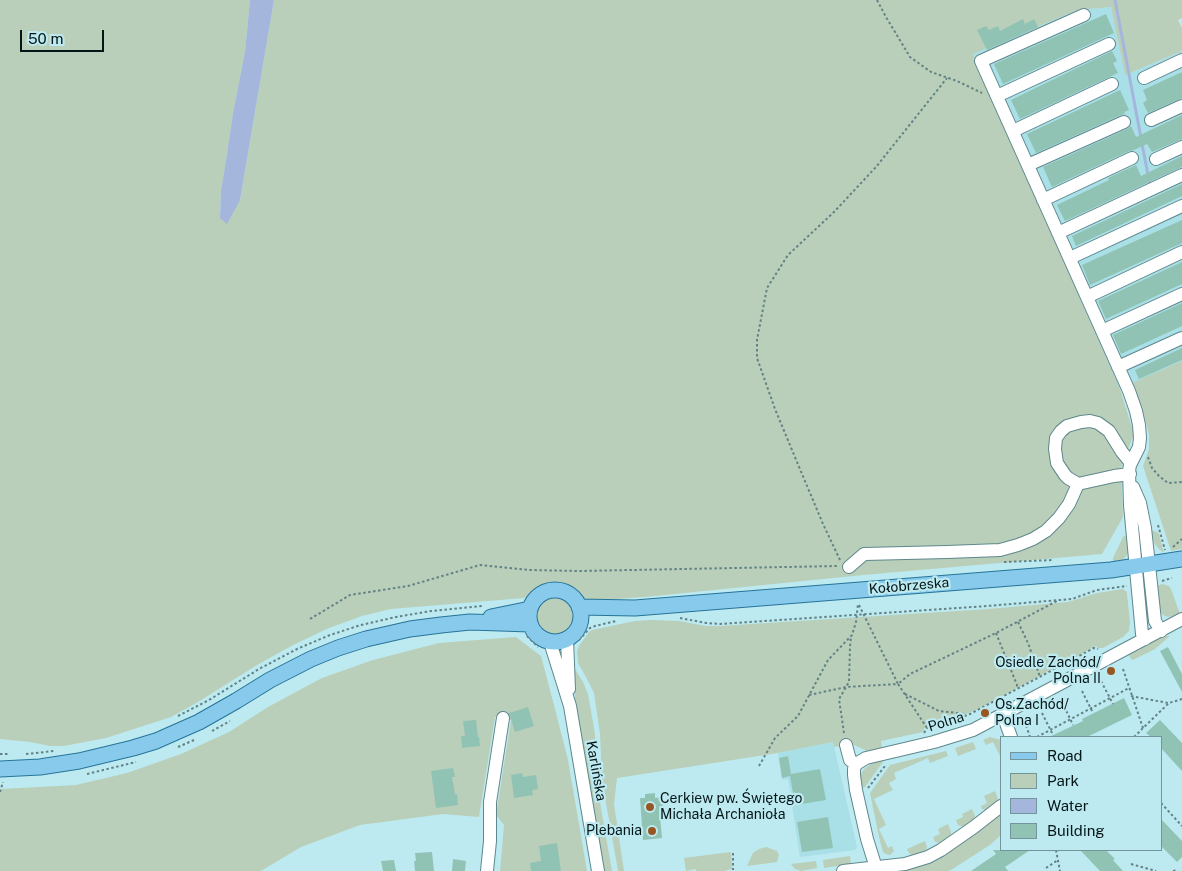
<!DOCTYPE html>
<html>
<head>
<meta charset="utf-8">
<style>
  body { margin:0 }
  #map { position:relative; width:1182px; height:871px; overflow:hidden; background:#bdeaf0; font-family:"Public Sans",sans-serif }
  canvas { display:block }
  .legend { position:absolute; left:1000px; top:736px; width:162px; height:115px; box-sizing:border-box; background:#bdeaf0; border:1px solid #73959a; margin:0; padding:6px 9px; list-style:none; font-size:15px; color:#051618 }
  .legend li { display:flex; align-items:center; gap:10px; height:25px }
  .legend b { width:25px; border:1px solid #73959a }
  .scale { position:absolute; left:20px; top:30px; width:84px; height:22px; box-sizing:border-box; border:2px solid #051618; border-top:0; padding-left:6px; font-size:15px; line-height:18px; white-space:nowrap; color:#051618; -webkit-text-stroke:4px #bdeaf0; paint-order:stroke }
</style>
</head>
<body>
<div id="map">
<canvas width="1182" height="871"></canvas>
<ul class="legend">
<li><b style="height:6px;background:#88caeb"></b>Road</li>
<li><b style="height:14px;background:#b9cfb9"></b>Park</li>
<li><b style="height:14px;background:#a4b6db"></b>Water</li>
<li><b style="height:14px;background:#91c3b5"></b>Building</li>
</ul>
<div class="scale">50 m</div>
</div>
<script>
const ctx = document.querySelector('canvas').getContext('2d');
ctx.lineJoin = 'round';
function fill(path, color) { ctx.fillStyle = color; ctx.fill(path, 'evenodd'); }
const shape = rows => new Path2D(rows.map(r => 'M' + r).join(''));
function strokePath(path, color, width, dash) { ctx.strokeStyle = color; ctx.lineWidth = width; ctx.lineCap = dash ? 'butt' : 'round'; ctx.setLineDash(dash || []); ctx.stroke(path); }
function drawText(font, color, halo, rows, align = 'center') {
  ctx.font = font + ' "Public Sans",sans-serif'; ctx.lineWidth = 4.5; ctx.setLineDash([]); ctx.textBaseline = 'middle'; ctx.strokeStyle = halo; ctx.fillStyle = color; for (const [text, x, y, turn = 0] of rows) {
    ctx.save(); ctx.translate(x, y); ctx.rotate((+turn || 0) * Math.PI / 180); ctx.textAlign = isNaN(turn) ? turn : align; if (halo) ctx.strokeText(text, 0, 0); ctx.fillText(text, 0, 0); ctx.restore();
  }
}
fill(shape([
  [1111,7,1125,75,1182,51,1182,361,1120,389,973,54,1077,10],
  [833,742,857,847,855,850,800,857,788,779,782,780,778,753]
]), '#a9dfe6');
fill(shape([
  [0,0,250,0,245,52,233,113,227,154,221,191,220,218,240,200,274,0,1182,0,1182,18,1178,20,1182,28,1182,51,1125,75,1111,7,1077,10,973,54,1120,389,1134,434,1121,468,1123,517,1102,554,863,575,645,597,586,601,579,593,565,585,558,583,549,583,542,586,524,598,391,609,362,616,329,628,295,644,257,665,198,702,171,717,106,738,64,746,50,746,30,742,0,739],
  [1182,361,1182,549,1171,551,1143,466,1149,449,1149,435,1143,411,1132,383],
  [1151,530,1157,532,1159,534,1164,553,1159,549,1154,543],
  [1126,535,1130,535,1129,551,1125,558,1121,561,1113,564,1113,558,1123,537],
  [1162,584,1169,586,1171,589,1180,614,1175,616,1168,617,1163,615,1159,611,1156,586],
  [1123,589,1127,592,1127,594,1130,622,1129,631,1123,637,1103,648,1098,648,1096,646,978,709,961,716,925,727,923,732,881,741,882,748,867,751,852,744,834,747,833,742,778,753,617,778,614,804,624,871,618,871,602,780,600,734,594,693,587,679,578,663,577,651,579,646,589,632,592,630,635,621,652,620,679,621,706,626,720,626,988,609,1068,602,1097,593],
  '537 616a18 18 0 1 1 36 0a18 18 0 1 1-36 0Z',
  [1163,636,1170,636,1155,649,1133,660,1131,659,1129,655],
  [516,637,541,656,554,705,568,760,587,871,500,871,504,825,496,815,511,720,495,717,479,817,443,814,360,825,301,847,261,871,0,871,0,789,76,785,127,773,181,754,229,732,268,707,322,678,373,660,439,643],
  [575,669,583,682,588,694,595,734,598,791,612,871,604,871,575,707],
  [990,737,1001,740,1001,758,993,742,986,745,983,740],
  [973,742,976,749,958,756,955,748],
  [946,751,948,756,930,763,928,758,894,773,896,779,889,783,893,790,874,799,886,825,879,829,888,848,892,846,894,851,890,855,886,854,883,852,879,837,870,793,890,765],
  [885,759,865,787,861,788,860,781,861,774,864,769,874,762],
  [995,791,998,799,997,801,987,810,982,809,981,806,987,803,984,796],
  [972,809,975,816,974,820,964,827,958,825,956,820,963,817,962,814],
  [1001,811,1001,835,990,845,951,870,948,871,901,871,900,869],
  [948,824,951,832,951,835,940,843,935,842,933,837,940,834,938,829],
  [925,841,927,848,924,853,913,856,909,853,907,849],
  [766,847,777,851,779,855,777,862,747,866,753,853,759,849],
  [730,852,731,853,732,869,724,871,696,871,696,869,686,871,684,858],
  [850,856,851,864,824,868,823,860],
  [816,861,817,868,801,871,795,869,791,864]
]), '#b9cfb9');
fill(shape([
  [250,0,274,0,240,200,227,224,220,218,221,191,227,154,233,113,245,52]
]), '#a4b6db');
strokePath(shape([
  [1115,0,1141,138],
  [1142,144,1150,185]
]), '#a4b6db', 3);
fill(shape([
  [1106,14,1114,33,1003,84,994,64],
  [1023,19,1025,24,1034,19,1038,27,987,50,977,30,986,26,989,30,998,26,1000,31],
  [1112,51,1117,61,1113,63,1118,73,1020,119,1011,100],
  [1182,72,1182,98,1148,113,1143,103,1147,100,1143,90],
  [1120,90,1129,110,1124,112,1125,114,1121,115,1036,153,1027,134],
  [1182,115,1182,139,1152,152,1147,144,1134,150,1129,151,1052,187,1043,167,1127,129,1131,126,1136,137],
  [1182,156,1182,167,1065,221,1057,205,1109,180,1108,178,1136,165,1141,176],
  [1182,184,1182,196,1076,246,1072,236],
  [1182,220,1182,243,1090,285,1082,265],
  [1182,262,1182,284,1106,319,1098,301],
  [1182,303,1182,326,1121,354,1113,335],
  [1182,348,1182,360,1139,379,1135,370],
  [1168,647,1182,674,1182,692,1160,651],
  [1124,698,1132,715,1087,737,1049,737,1083,721,1082,719],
  [528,707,534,726,515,732,509,713],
  [476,720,478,737,479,737,480,746,462,748,461,736,465,736,463,721],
  [1160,720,1182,743,1182,771,1161,748,1161,737,1151,737,1146,733],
  [788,756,791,774,820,769,826,800,795,805,790,776,782,778,779,758],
  [453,768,455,777,452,777,455,794,457,794,458,805,436,808,431,771],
  [522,773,523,777,536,775,538,789,532,790,533,795,514,798,511,775],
  [655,793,655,798,662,797,663,802,664,815,660,816,662,838,643,840,640,798,645,798,645,794],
  [828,817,833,848,802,852,797,822],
  [1161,819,1182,841,1182,857,1177,862,1161,846],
  [557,843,561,871,531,871,530,863,541,861,539,846],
  [993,850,1030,850,1005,867,1008,871,971,871,996,854],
  [1080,850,1106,850,1115,859,1113,860,1123,871,1100,871],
  [432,852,434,871,415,871,414,861,416,861,415,853],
  [453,859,466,861,465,871,452,871],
  [394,860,396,871,383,871,381,861]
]), '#91c3b5');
const minor = shape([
  [1084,15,981,61,1129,391,1136,411,1139,425,1140,438,1139,447,1130,465,1129,471,1130,505,1142,634,1145,639],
  [1144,78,1182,60],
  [997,96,1109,44],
  [1151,120,1182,106],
  [1013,131,1112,84],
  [1156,159,1182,147],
  [1028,165,1124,122],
  [1043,200,1132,158],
  [1058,233,1182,175],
  [1070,258,1182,206],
  [1087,297,1182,252],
  [1102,331,1182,294],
  [1118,367,1182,338],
  [1078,484,1068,478,1065,475,1057,463,1055,449,1056,438,1061,431,1067,426,1081,422,1090,421,1098,423,1109,431,1122,452,1131,463],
  [1133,487,1140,503,1145,528,1155,621,1161,631],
  [849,567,864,554,947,552,1000,550,1018,545,1033,539,1046,531,1059,518,1069,504,1078,484,1114,476,1130,474],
  [567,639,569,689],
  [550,642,570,706,598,871],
  [1003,715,1011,737],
  [846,745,850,760,856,764],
  [856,764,866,758,934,742,973,730,1182,619],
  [856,764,854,769,854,775,856,790,867,839,877,871],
  [487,871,490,841,490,802,503,718],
  [843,871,905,864,928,857,941,850,974,827,1001,806]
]);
const major = shape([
  '529 616a26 26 0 1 1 52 0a26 26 0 1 1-52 0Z',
  [579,607,635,608,1111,570,1182,559],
  [491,617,530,609],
  [0,769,40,767,79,761,133,748,156,741,199,722,236,701,270,680,311,659,338,648,366,639,410,629,441,625,470,622,530,624]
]);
strokePath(minor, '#5e888d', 14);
strokePath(major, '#267499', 17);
strokePath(shape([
  [877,0,886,17,910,57,931,72,957,81,982,93],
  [1148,457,1152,468,1159,476,1168,483,1182,482],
  [1158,525,1165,550],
  [1173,547,1182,539],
  [840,560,823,524,802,474,775,409,757,358,757,340,767,288,788,255,834,212,876,167,947,78],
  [1004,562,1054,560],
  [1162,581,1172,578],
  [859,605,898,684,910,674,996,633,1057,601],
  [680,618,706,623,720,624,987,606,1072,599,1097,590,1127,586],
  [310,619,350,595,408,586,480,565,529,570,579,571,837,566],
  [1018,622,1028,643,1040,677],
  [996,633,1017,685,1017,689],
  [527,636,538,647],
  [579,640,590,628,595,626,616,621],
  [1123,669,1143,728],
  [1101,681,1113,704],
  [1082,691,1093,713],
  [905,694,939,711,966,714],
  [809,695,846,687,898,684,927,728],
  [1131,696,1168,703],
  [1062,702,1073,725],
  [1042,713,1053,735],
  [178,716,209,700,259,669,297,649,330,635,361,625,396,617,431,611,482,606],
  [1023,716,1030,737],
  [1019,726,1025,722],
  [212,731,230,721],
  [844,733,839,699,849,682,850,647,851,636],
  [924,733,927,728,952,721,970,714,1094,648,1098,649],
  [1037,737,1129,688],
  [1134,737,1143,728,1169,703,1182,699],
  [178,747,194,740],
  [0,754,9,754],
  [26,754,54,751],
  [759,766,775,738,798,716,828,660,852,635,856,622,858,604],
  [87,774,136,762],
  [868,788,885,766],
  [0,792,3,782],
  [1161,803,1182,826],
  [1056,850,1060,871],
  [733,853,733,870],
  [1131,864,1156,871],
  [1046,868,1058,860],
  [1173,871,1178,870]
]), '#638286', 2, [2.5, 2.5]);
strokePath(minor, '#fff', 12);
strokePath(major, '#88caeb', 15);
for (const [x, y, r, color] of [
  [1111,671,5,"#985722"],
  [985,713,5,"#985722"],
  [650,807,5,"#985722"],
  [652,831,5,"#985722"]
]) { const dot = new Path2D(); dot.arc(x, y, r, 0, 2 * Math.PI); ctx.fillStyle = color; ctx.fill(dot); strokePath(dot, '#bdeaf0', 2); }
drawText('14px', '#051618', '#bdeaf0', [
  ["Kołobrzeska",909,586,-5],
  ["Polna",946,722,-17],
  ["Karlińska",596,771,80]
]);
drawText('14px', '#051618', '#bdeaf0', [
  ["Osiedle Zachód/",1101,663],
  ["Polna II",1101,679],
  ["Os.Zachód/",995,705,"left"],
  ["Polna I",995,721,"left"],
  ["Cerkiew pw. Świętego",660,799,"left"],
  ["Michała Archanioła",660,815,"left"],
  ["Plebania",642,831]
], 'right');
</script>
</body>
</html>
